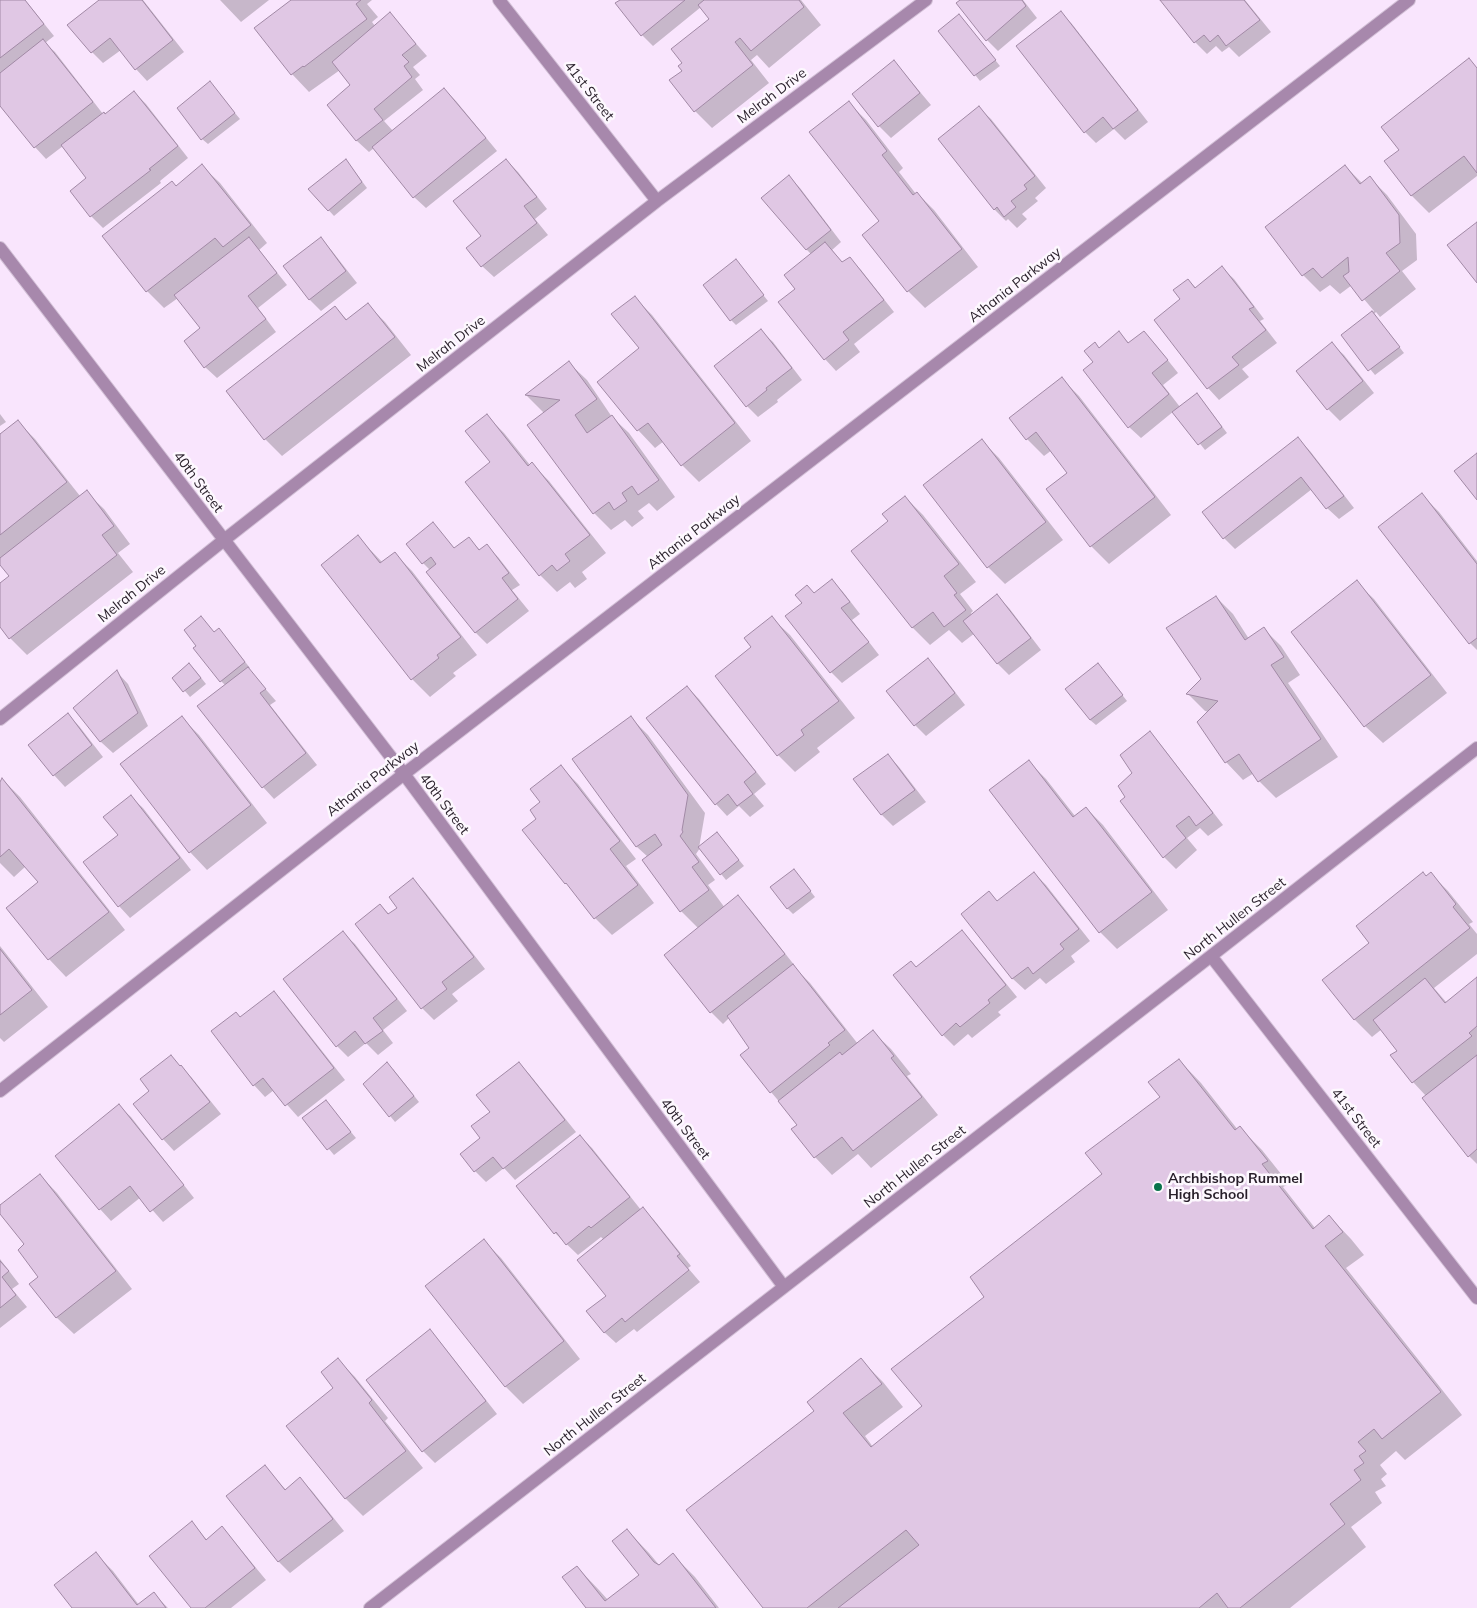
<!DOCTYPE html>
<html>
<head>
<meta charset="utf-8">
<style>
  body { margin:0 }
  canvas { display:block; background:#f9e5fd }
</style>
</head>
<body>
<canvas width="1477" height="1608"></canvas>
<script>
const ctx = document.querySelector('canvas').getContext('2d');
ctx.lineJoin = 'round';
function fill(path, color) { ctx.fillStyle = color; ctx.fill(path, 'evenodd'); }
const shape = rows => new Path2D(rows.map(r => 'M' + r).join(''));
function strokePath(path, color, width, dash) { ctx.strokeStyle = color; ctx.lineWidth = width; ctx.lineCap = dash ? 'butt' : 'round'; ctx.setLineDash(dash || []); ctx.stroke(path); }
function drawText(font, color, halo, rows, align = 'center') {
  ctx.font = font + ' Mulish,sans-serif'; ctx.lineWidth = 5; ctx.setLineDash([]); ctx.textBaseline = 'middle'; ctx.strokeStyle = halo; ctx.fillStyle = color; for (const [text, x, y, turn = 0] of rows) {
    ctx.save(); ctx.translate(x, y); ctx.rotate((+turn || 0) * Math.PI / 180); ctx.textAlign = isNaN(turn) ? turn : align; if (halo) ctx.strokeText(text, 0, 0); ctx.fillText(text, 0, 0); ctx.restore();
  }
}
fill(shape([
  [0,0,25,0,54,36,45,43,55,52,103,114,106,115,134,92,146,104,188,158,160,181,161,183,103,228,91,216,71,191,88,178,63,146,46,159,35,147,0,104],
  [101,0,143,0,184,52,147,81,136,69,121,50,103,63,92,52],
  [220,0,269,0,241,22],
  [293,0,372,0,367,4,378,17,372,22,375,26,390,14,427,56,413,67,420,75,415,79,423,90,384,121,393,131,444,89,456,101,497,151,426,208,414,197,374,148,369,152,357,141,328,105,352,85,340,70,309,92,292,74,256,28],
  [622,0,801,0,821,25,769,68,757,55,751,60,769,83,712,128,695,111,683,71,684,63,711,19,701,7,653,46,642,35],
  [962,0,1023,0,1037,18,998,51,987,40],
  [1161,0,1245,0,1271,32,1239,57,1229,47,1222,52,1216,46,1207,54,1195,42],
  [1060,12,1072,24,1148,122,1125,140,1114,129,1096,143,1085,132],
  [964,21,1000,66,980,81,940,31],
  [1469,60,1477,68,1477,176,1429,213,1412,196,1386,162,1401,150],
  [894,62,905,74,931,105,891,138,879,126,853,94],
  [210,83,240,119,208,144,202,139],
  [849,103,866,120,903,168,899,172,916,194,917,193,934,210,978,267,925,308,908,291,880,222],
  [979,108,991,119,1046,188,1035,198,1038,201,1022,214,1027,219,1017,228,1008,219,1006,221,995,210,939,140],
  [346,160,367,188,334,216,309,189],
  [506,160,518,172,547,209,535,219,548,235,494,277,482,266,482,236],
  [202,166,220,183,267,243,259,250,287,285,258,308,276,332,217,378,205,367,202,328,178,298,164,308,147,291,104,237,176,187],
  [1345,166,1362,183,1370,178,1387,195,1416,234,1417,260,1402,271,1416,289,1380,317,1376,312,1374,314,1404,353,1375,375,1342,335,1374,311,1352,285,1340,294,1330,285,1320,292,1303,275],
  [789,177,800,188,841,242,832,250,843,263,849,258,861,270,894,312,854,344,860,352,836,371,825,359,797,289,812,255,806,249],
  [321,239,332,251,357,283,321,311,310,300,284,266],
  [736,261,768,301,736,325,731,320],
  [1222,268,1234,279,1264,319,1260,321,1277,343,1242,369,1249,377,1219,400,1208,388,1182,299,1188,280,1196,288],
  [635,298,652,315,751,441,699,482,682,465,664,441,655,448,638,430,599,382,641,348],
  [368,305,385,322,411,355,282,456,265,439,335,307,348,321],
  [761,331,773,342,802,380,777,400,778,402,758,417,747,406],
  [1144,332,1155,344,1178,373,1163,385,1180,407,1202,400,1227,433,1205,450,1174,411,1141,438,1129,427,1095,362,1099,349,1119,333,1130,344],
  [1332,344,1344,355,1374,393,1340,421,1328,409],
  [569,363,587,380,612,417,629,433,675,497,657,511,649,503,638,511,644,518,632,527,625,520,611,530,594,513,546,412,543,412,526,395],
  [1062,379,1079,396,1171,515,1109,564,1091,546,1047,490,1069,473,1052,450,1044,456,1027,439],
  [0,414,6,422,0,426],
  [487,416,504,433,530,465,532,464,549,481,606,553,582,572,587,579,575,588,570,582,557,592,540,575,492,462],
  [18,422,35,439,80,496,86,492,104,509,130,544,118,553,133,572,27,655,10,638,0,625,0,585,11,576,1,564,0,565,0,436],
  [1298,439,1310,451,1354,508,1339,519,1327,508,1312,489,1235,549,1224,538],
  [982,441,999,458,1063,540,1005,584,988,567],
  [1422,495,1439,512,1477,561,1477,650,1470,643],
  [905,497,923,515,976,582,960,594,973,611,971,613,972,616,997,596,1009,608,1041,650,1009,675,998,664,975,633,962,643,949,630,930,645,913,628,853,551,890,522],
  [433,524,455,549,468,538,480,550,486,546,498,557,520,585,512,590,529,611,487,644,476,633,428,572,430,570,423,563],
  [358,537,383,563,395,554,412,571,477,655,453,673,456,676,430,697,412,679,322,565],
  [832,581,843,592,860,614,852,620,879,655,842,683,831,672,814,594],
  [1356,582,1374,599,1447,693,1383,743,1365,726],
  [1216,597,1233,614,1249,639,1264,629,1281,646,1300,675,1288,683,1338,757,1276,798,1259,781,1254,773,1243,780,1226,762,1209,712,1205,711,1188,694,1202,680],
  [772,618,790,635,855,718,817,748,820,752,795,772,778,755],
  [214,634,224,635,250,668,248,669,276,701,270,705,317,765,274,799,263,787,226,686,221,681],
  [927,660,939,671,965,705,926,736,915,725],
  [1098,664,1127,701,1096,725,1090,720],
  [195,670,206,684,190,697,174,678],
  [117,672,128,684,148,726,113,753,101,742,74,708],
  [687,687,699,699,766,784,754,794,764,806,750,817,739,806,727,816,716,804],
  [68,715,79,726,103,757,65,787,54,775],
  [182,718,199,735,267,823,207,870,190,852],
  [631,718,648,735,705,813,699,848,717,833,744,866,726,880,700,848,696,854,715,880,708,885,725,908,738,897,750,909,795,966,794,967,810,983,858,1044,873,1032,891,1049,911,1074,907,1076,938,1115,871,1168,858,1154,832,1175,815,1157,793,1129,799,1125,771,1092,751,1049,729,1018,723,1024,711,1012,666,955,699,929,681,911,648,857,637,847,574,759],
  [1150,733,1161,745,1223,825,1208,836,1200,828,1187,838,1197,850,1176,869,1164,857,1122,802,1127,797,1133,773],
  [888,755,899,767,926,802,893,826,882,815,855,780],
  [1029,762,1046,779,1075,816,1086,808,1103,825,1168,910,1117,949,1100,932],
  [561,767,578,784,636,859,626,866,654,903,612,935,595,918,524,830,538,819,542,802],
  [3,780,20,797,125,930,66,977,49,959,8,908,40,882,26,866,14,877,0,863,0,784],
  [131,797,143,808,191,870,130,918,119,906,85,863,119,835],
  [794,870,815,897,793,914,788,909],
  [1034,873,1046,885,1090,941,1071,956,1075,962,1046,984,1040,978,1025,990,1013,979,963,914,989,893,998,902],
  [1431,874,1448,891,1473,922,1469,924,1477,934,1477,954,1434,988,1447,1003,1477,979,1477,1164,1469,1156,1426,1096,1413,1082,1399,1051,1382,1029,1372,1037,1354,1019,1371,943],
  [413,880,425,892,485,969,452,994,458,1001,434,1020,422,1008,357,924,380,905,390,915,399,908],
  [962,932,973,943,1017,997,998,1012,1001,1015,972,1038,968,1034,954,1046,943,1035,916,969],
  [343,933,355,944,407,1011,383,1030,393,1043,378,1055,366,1043,348,1057,337,1046],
  [0,946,48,1007,4,1042,0,1038],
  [274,992,285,1004,345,1080,298,1117,274,1090,265,1097,254,1085,241,1018],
  [171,1057,192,1078,221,1114,174,1151,163,1139,151,1091],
  [1179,1060,1201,1083,1238,1130,1240,1128,1262,1150,1289,1184,1283,1187,1315,1228,1329,1216,1351,1239,1364,1255,1346,1268,1462,1415,1405,1460,1396,1451,1380,1465,1387,1474,1381,1479,1386,1486,1375,1492,1382,1503,1351,1527,1366,1547,1290,1608,765,1608,816,1412,861,1360,883,1382,903,1407,865,1436,873,1447,924,1406,986,1297,1104,1174,1161,1097],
  [519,1063,530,1075,576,1132,515,1180,504,1168,486,1182,475,1171,482,1138,492,1112],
  [393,1069,419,1102,395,1122,365,1085],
  [326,1102,356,1138,334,1155,304,1119],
  [119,1106,131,1117,194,1198,163,1222,141,1197,111,1221,100,1209],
  [580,1136,592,1148,641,1210,643,1209,654,1220,691,1266,688,1268,700,1282,637,1332,634,1329,616,1343,604,1332,607,1296,604,1240,601,1237,578,1255,555,1233],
  [40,1175,57,1193,132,1289,74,1334,56,1317,26,1245,0,1212,0,1206],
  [484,1241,501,1258,580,1359,523,1404,506,1387,427,1286],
  [0,1259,19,1284,12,1289,27,1307,0,1328],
  [429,1331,441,1343,497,1414,435,1463,423,1451,367,1380],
  [338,1360,355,1377,388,1418,385,1421,423,1468,363,1516,346,1499,335,1388],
  [265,1467,286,1490,300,1479,312,1491,344,1531,290,1573,279,1562,227,1496],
  [192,1523,207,1540,222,1528,233,1540,266,1580,231,1608,193,1608],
  [627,1530,649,1553,660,1566,673,1555,695,1577,719,1608,587,1608,577,1567,599,1590,608,1600,641,1575],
  [96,1554,113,1571,139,1605,154,1594,168,1608,73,1608]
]), '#0003');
const building = shape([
  [0,0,25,0,44,24,0,58,0,0],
  [99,0,142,0,173,40,135,70,110,38,91,53,67,25,99,0],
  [291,0,361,0,356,4,367,19,304,67,303,66,291,75,254,28,291,0],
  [620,0,685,0,641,36,615,3,620,0],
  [704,0,799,0,804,7,751,51,740,38,735,42,753,65,694,112,669,80,682,71,678,66,682,63,671,49,709,19,698,5,704,0],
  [960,0,1022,0,1026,6,986,41,956,3,960,0],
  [1160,0,1244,0,1260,20,1226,46,1218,35,1210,42,1204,35,1194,43,1160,0],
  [1061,11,1138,110,1113,129,1103,117,1084,133,1016,46,1061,11],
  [390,12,416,44,402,55,409,62,404,66,412,77,374,109,383,120,356,141,327,105,350,85,332,62,390,12],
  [959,14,996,60,974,76,938,31,959,14],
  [43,39,93,102,34,148,0,106,0,73,43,39],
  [1469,58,1477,68,1477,173,1464,156,1411,196,1384,161,1399,150,1381,127,1469,58],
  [894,60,920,93,878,127,852,94,894,60],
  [210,81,235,113,201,140,177,108,210,81],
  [444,88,486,138,413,198,372,147,444,88],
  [134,91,178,146,149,169,151,170,90,217,70,191,86,178,61,145,104,112,105,114,134,91],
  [849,101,887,151,882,155,913,195,917,192,962,249,907,292,862,235,879,221,809,132,849,101],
  [979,106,1035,176,1024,185,1027,189,1011,201,1016,207,1004,217,997,207,994,210,938,139,979,106],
  [346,159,362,182,328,211,308,189,346,159],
  [506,159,537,197,524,206,537,223,481,267,466,248,481,236,453,201,506,159],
  [202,164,251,225,223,247,215,238,146,292,102,236,172,181,176,186,202,164],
  [1345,165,1360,184,1370,176,1399,215,1400,243,1386,253,1400,271,1362,301,1343,276,1349,272,1348,257,1322,278,1313,268,1302,276,1265,227,1345,165],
  [789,175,831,230,806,250,761,198,789,175],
  [1477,222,1477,283,1447,245,1477,222],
  [249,237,277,273,248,296,266,319,204,368,184,341,200,328,174,295,249,237],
  [321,237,346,271,309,300,283,266,321,237],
  [825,242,842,262,850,257,884,300,843,332,849,340,824,360,778,302,795,289,784,275,825,242],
  [736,259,764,295,730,321,703,285,736,259],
  [1222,266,1254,307,1249,309,1266,330,1232,357,1239,365,1207,389,1154,320,1180,299,1173,290,1188,279,1195,288,1222,266],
  [635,296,735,423,681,466,648,423,637,431,597,382,639,348,611,314,635,296],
  [368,303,395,337,264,440,226,391,335,306,346,320,368,303],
  [1372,311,1400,347,1368,371,1341,335,1372,311],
  [761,329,792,368,766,388,767,390,746,407,714,366,761,329],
  [1119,331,1128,343,1144,331,1168,360,1152,373,1169,394,1128,428,1083,370,1093,362,1084,351,1095,342,1099,348,1119,331],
  [1332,342,1363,381,1327,410,1296,371,1332,342],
  [569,361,597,399,575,415,587,433,612,415,659,480,638,495,632,486,622,493,627,501,614,510,609,502,593,514,527,425,560,400,525,395,569,361],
  [1062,377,1155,497,1090,547,1046,489,1067,473,1036,432,1026,440,1009,418,1062,377],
  [1197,393,1222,427,1198,445,1172,412,1197,393],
  [487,414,528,466,532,462,590,535,565,554,570,561,557,571,552,565,539,576,465,482,490,462,465,431,487,414],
  [18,420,67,482,0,535,0,434,18,420],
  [1298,437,1344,496,1326,509,1301,477,1223,539,1202,512,1298,437],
  [982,439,1046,522,987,568,923,485,982,439],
  [1477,453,1477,500,1454,471,1477,453],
  [87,490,114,526,102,535,117,555,9,639,0,627,0,583,9,576,0,565,0,558,87,490],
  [1422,493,1477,564,1477,638,1469,644,1378,527,1422,493],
  [905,496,959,564,944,576,957,593,954,595,966,610,944,627,933,612,912,628,851,551,888,521,882,514,905,496],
  [433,522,454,548,469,537,479,550,487,544,509,573,502,578,518,599,475,633,426,572,436,564,431,557,422,564,406,544,433,522],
  [358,535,380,563,395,552,461,637,437,655,439,658,411,680,321,565,358,535],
  [832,579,850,602,841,608,869,642,830,673,785,616,802,603,795,595,807,585,814,593,832,579],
  [1357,580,1431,675,1364,727,1291,632,1357,580],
  [997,594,1031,638,997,664,963,621,997,594],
  [1216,596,1245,640,1264,627,1284,657,1271,665,1321,739,1258,782,1239,754,1225,763,1197,722,1218,701,1186,694,1201,679,1166,628,1216,596],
  [201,616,214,632,219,628,245,662,220,682,193,648,196,646,184,630,201,616],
  [772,616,839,701,801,730,804,735,777,756,715,676,751,647,744,638,772,616],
  [928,658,955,693,914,726,886,691,928,658],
  [189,663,201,678,183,692,172,678,189,663],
  [1098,663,1123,695,1090,720,1065,689,1098,663],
  [248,667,266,689,260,693,306,753,262,788,197,706,248,667],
  [117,670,138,713,100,742,73,708,117,670],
  [687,686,756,772,744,782,753,794,737,806,728,794,715,805,646,718,687,686],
  [68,713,92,745,53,776,28,745,68,713],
  [182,716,251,805,189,853,120,764,182,716],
  [631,716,688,795,682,830,683,832,680,836,699,862,692,867,709,890,680,912,642,860,662,845,655,834,636,847,572,759,631,716],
  [1150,731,1213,813,1196,826,1189,816,1176,826,1186,838,1163,858,1120,801,1125,797,1118,786,1132,773,1120,755,1150,731],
  [888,754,915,790,881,815,853,779,888,754],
  [1029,760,1073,817,1086,807,1152,892,1099,933,989,790,1029,760],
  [561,765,620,841,610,849,638,885,594,919,566,883,565,884,522,830,536,819,530,810,540,802,530,789,561,765],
  [2,778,109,912,48,960,6,908,38,882,9,849,0,857,0,782,2,778],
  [131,795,180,858,118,907,83,862,118,835,103,817,131,795],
  [717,832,739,860,720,875,698,847,717,832],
  [794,869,811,891,787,909,770,887,794,869],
  [1034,872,1079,929,1060,944,1064,949,1033,974,1028,967,1012,979,961,914,989,891,997,901,1034,872],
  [1423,872,1426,876,1431,872,1456,904,1453,907,1470,928,1354,1020,1322,980,1369,943,1356,926,1423,872],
  [413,878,474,957,442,982,447,989,421,1009,355,924,380,904,388,914,397,908,389,897,413,878],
  [738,895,785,954,710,1013,664,955,738,895],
  [962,930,1006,985,988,1000,990,1003,960,1027,956,1023,942,1036,893,975,911,961,916,967,962,930],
  [343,931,397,999,373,1018,383,1031,365,1044,355,1031,336,1047,283,979,343,931],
  [0,949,32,990,0,1015,0,949],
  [793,964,845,1030,828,1043,830,1045,770,1093,740,1055,749,1048,727,1016,793,964],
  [1477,977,1477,1026,1469,1033,1472,1036,1412,1083,1390,1055,1397,1051,1373,1020,1425,978,1445,1003,1477,977],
  [274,991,334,1068,285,1106,263,1078,253,1086,211,1031,236,1012,240,1017,274,991],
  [873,1030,894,1056,891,1058,922,1097,853,1151,842,1137,814,1158,791,1129,797,1125,778,1101,840,1052,842,1055,873,1030],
  [171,1055,180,1066,181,1065,210,1102,162,1140,133,1104,149,1091,140,1079,171,1055],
  [1477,1055,1477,1149,1468,1157,1422,1098,1477,1055],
  [1179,1059,1235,1130,1240,1126,1268,1161,1262,1164,1313,1229,1329,1215,1343,1232,1325,1246,1441,1392,1382,1439,1374,1429,1358,1442,1366,1451,1359,1456,1364,1463,1354,1470,1361,1480,1330,1504,1345,1524,1240,1608,1228,1608,1217,1593,1199,1608,838,1608,919,1545,906,1530,807,1608,763,1608,686,1510,814,1411,807,1402,861,1358,882,1384,843,1413,871,1447,922,1406,891,1369,984,1297,970,1277,1102,1174,1085,1153,1160,1097,1148,1082,1179,1059],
  [387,1062,414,1096,389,1117,363,1084,387,1062],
  [519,1062,565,1120,503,1169,493,1157,474,1172,460,1154,480,1138,471,1126,490,1112,476,1095,519,1062],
  [326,1100,351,1132,327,1150,302,1118,326,1100],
  [119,1104,184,1185,150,1212,130,1186,99,1210,55,1156,119,1104],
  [580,1135,630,1197,591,1228,589,1226,566,1245,556,1232,554,1234,516,1186,580,1135],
  [40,1174,116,1271,56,1318,29,1284,38,1277,18,1250,24,1244,0,1214,0,1205,40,1174],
  [643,1207,680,1254,677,1256,689,1270,625,1322,622,1318,604,1333,586,1311,606,1296,577,1260,643,1207],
  [484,1239,564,1341,505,1387,425,1286,484,1239],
  [0,1261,9,1271,2,1277,16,1295,0,1308,0,1261],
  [430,1329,486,1401,422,1452,366,1380,430,1329],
  [338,1358,372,1400,369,1403,406,1451,345,1499,286,1426,333,1388,321,1372,338,1358],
  [265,1465,285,1490,300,1477,333,1519,278,1562,226,1496,265,1465],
  [192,1521,206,1540,222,1526,255,1568,205,1608,191,1608,149,1556,192,1521],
  [627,1529,654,1562,659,1565,673,1553,716,1608,586,1608,562,1577,577,1566,605,1601,639,1575,612,1541,627,1529],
  [96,1552,137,1605,154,1592,166,1608,72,1608,54,1585,96,1552]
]);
fill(building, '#e0c7e4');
strokePath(building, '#a189a5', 1);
const minor = shape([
  [499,0,657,201],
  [0,248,404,774,784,1287],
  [0,719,224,540,657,201,926,0],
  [1211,956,1477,1298],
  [0,1091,404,774,1409,0],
  [370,1608,1211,956,1477,748]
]);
strokePath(minor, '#d3c1d7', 14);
strokePath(minor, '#a788ac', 12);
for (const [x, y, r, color] of [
  [1158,1187,5,"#09734b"]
]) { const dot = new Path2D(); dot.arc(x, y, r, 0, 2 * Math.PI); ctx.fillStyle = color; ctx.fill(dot); strokePath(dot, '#fdf8fe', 2); }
drawText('14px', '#281f2a', '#fdf8fe', [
  ["41st Street",589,91,52],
  ["Melrah Drive",772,96,-37],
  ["Athania Parkway",1015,285,-38],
  ["Melrah Drive",451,344,-38],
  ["40th Street",198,482,53],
  ["Athania Parkway",694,532,-38],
  ["Melrah Drive",132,594,-39],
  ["Athania Parkway",373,779,-38],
  ["40th Street",444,804,53],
  ["North Hullen Street",1235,919,-38],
  ["41st Street",1356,1118,52],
  ["40th Street",685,1129,53],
  ["North Hullen Street",915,1167,-38],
  ["North Hullen Street",595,1415,-38]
]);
drawText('bold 14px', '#281f2a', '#fdf8fe', [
  ["Archbishop Rummel",1168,1179],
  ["High School",1168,1195]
], 'left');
</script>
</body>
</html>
